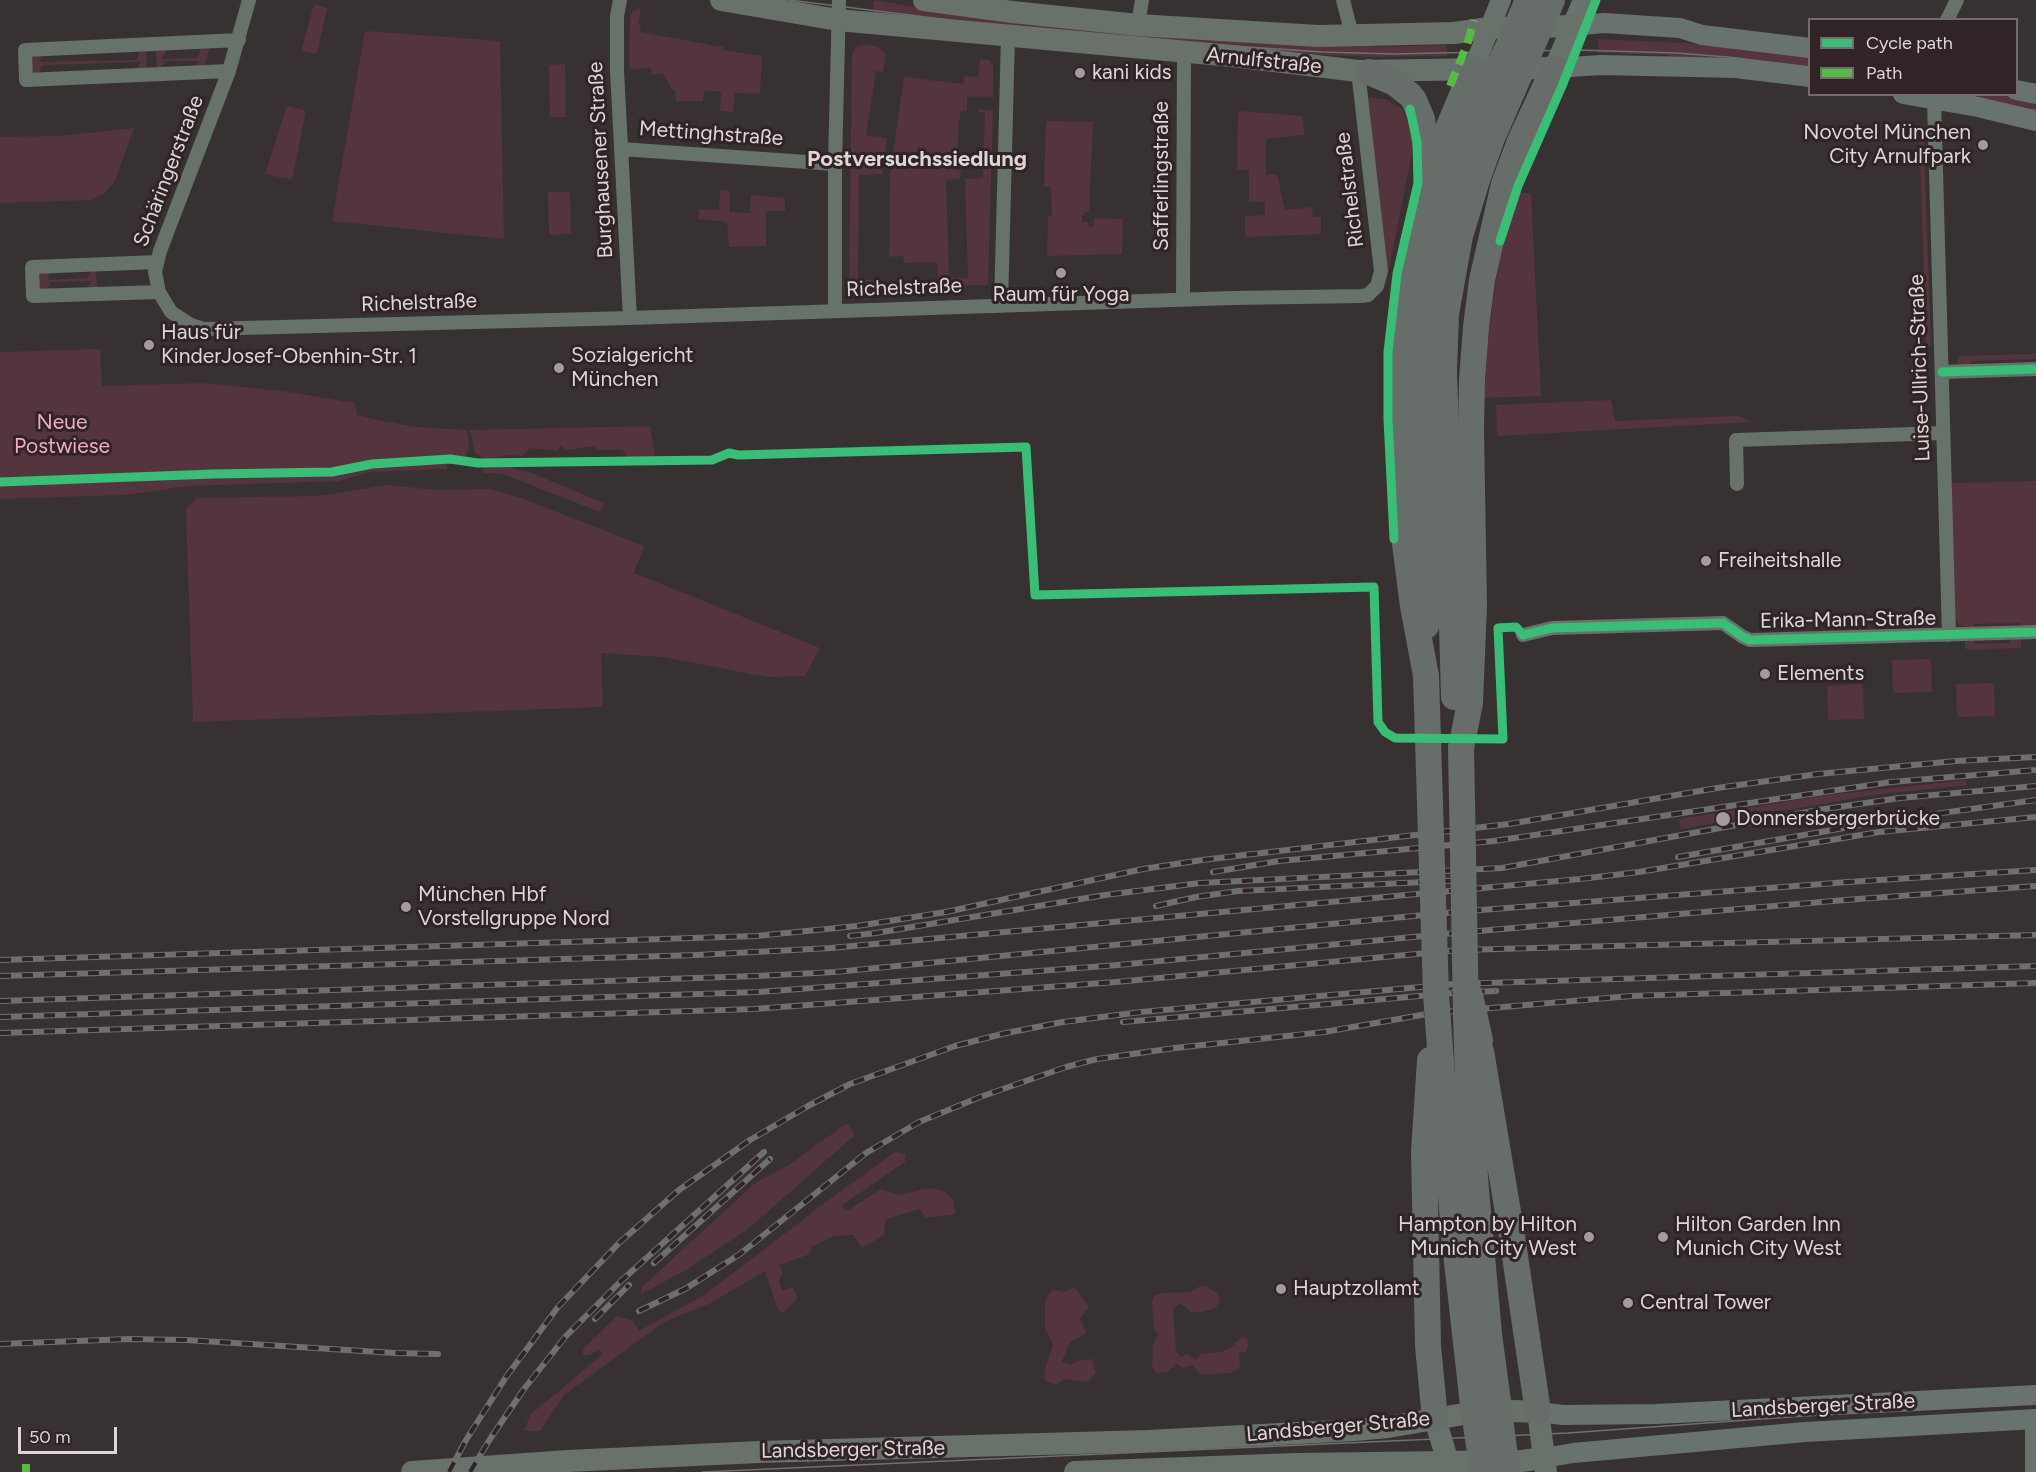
<!DOCTYPE html>
<html>
<head>
<meta charset="utf-8">
<style>
  body { margin:0 }
  #map { position:relative; width:2036px; height:1472px; overflow:hidden; background:#373132; font-family:Figtree,sans-serif }
  canvas { display:block }
  .legend { position:absolute; left:1808px; top:18px; width:210px; height:78px; box-sizing:border-box; background:#302427; border:2px solid #756b6d; margin:0; padding:8px 10px; list-style:none; font-size:18px; color:#ddd5d7 }
  .legend li { display:flex; align-items:center; gap:12px; height:30px }
  .legend b { width:30px; border:2px solid #756b6d }
  .scale { position:absolute; left:18px; top:1427px; width:99px; height:27px; box-sizing:border-box; border:3px solid #ddd5d7; border-top:0; padding-left:8px; font-size:18px; line-height:21px; white-space:nowrap; color:#ddd5d7; -webkit-text-stroke:4px #302427; paint-order:stroke }
</style>
</head>
<body>
<div id="map">
<canvas width="2036" height="1472"></canvas>
<ul class="legend">
<li><b style="height:8px;background:#3abd76"></b>Cycle path</li>
<li><b style="height:8px;background:#58b947"></b>Path</li>
</ul>
<div class="scale">50 m</div>
</div>
<script>
const ctx = document.querySelector('canvas').getContext('2d');
ctx.lineJoin = 'round';
function fill(path, color) { ctx.fillStyle = color; ctx.fill(path, 'evenodd'); }
const shape = rows => new Path2D(rows.map(r => 'M' + r).join(''));
function strokePath(path, color, width, dash) { ctx.strokeStyle = color; ctx.lineWidth = width; ctx.lineCap = dash ? 'butt' : 'round'; ctx.setLineDash(dash || []); ctx.stroke(path); }
function drawText(font, color, halo, rows, align = 'center') {
  ctx.font = font + ' Figtree,sans-serif'; ctx.lineWidth = 6; ctx.setLineDash([]); ctx.textBaseline = 'middle'; ctx.strokeStyle = halo; ctx.fillStyle = color; for (const [text, x, y, turn = 0] of rows) {
    ctx.save(); ctx.translate(x, y); ctx.rotate((+turn || 0) * Math.PI / 180); ctx.textAlign = isNaN(turn) ? turn : align; if (halo) ctx.strokeText(text, 0, 0); ctx.fillText(text, 0, 0); ctx.restore();
  }
}
fill(shape([
  [874,0,933,10,1374,41,1375,47,1447,45,1447,56,1373,57,1321,55,872,18],
  [314,4,327,8,317,54,301,51],
  [639,9,641,10,638,24,641,25,640,32,723,47,723,50,762,56,760,94,735,93,733,112,720,111,721,92,704,90,703,101,676,101,675,90,672,90,664,74,652,75,651,68,629,69,630,16,633,11],
  [365,31,500,41,504,239,332,221],
  [1598,39,1685,43,1809,56,1809,72,1668,62,1668,55,1598,53],
  [863,45,876,46,886,54,883,72,876,71,866,135,887,138,882,174,859,175,858,280,881,280,881,287,854,286,849,279,852,55,857,46],
  [210,48,203,69,195,69,198,61,165,61,160,70,157,69,156,52,157,50,166,50,162,59,196,58,201,49],
  [141,50,146,50,147,70,137,71,140,62,43,65,38,74,31,70,29,60,33,55,43,53,39,62,136,60],
  [980,59,989,60,993,65,993,97,967,97,967,111,960,112,960,119,959,119,957,170,961,171,960,177,959,179,946,180,949,278,968,278,965,179,983,178,985,112,979,112,979,109,993,110,988,285,892,287,892,285,938,283,937,262,904,263,903,256,889,257,890,174,904,77,963,84,965,76,978,77],
  [565,64,566,117,550,117,549,65],
  [1942,95,2012,95,2036,101,2036,115],
  [1368,98,1385,99,1401,108,1408,120,1414,143,1388,274],
  [287,106,306,111,292,180,265,174],
  [1238,111,1303,116,1304,135,1266,139,1266,175,1277,174,1285,210,1312,207,1313,217,1321,217,1321,234,1245,237,1245,216,1265,215,1265,202,1249,202,1249,170,1237,170],
  [1046,121,1093,122,1089,212,1084,212,1084,215,1082,215,1082,222,1088,222,1088,227,1094,227,1094,218,1123,219,1122,254,1047,256,1048,217,1052,216,1051,187,1044,187],
  [1921,126,1929,126,1929,135,1924,135,1931,346,1926,346,1919,130],
  [134,128,115,181,106,192,92,200,0,203,0,137,60,136],
  [720,190,730,191,729,212,750,213,751,195,785,198,785,211,766,211,766,246,729,247,727,222,698,219,699,209,719,210],
  [548,192,570,192,571,234,549,235],
  [1520,193,1531,193,1541,396,1484,398,1488,339,1496,279,1505,241,1505,217,1512,216],
  [92,269,96,271,97,287,94,290,87,290,91,281,51,282,46,291,39,289,38,274,52,270,47,280,87,278],
  [100,349,102,386,206,383,290,392,355,403,357,415,377,420,416,427,467,430,469,447,465,458,446,456,447,469,371,472,339,481,188,486,125,495,0,499,0,352],
  [2036,354,2036,359,1971,361,1971,365,1957,365,1957,359,1959,356],
  [1611,400,1615,421,1738,416,1752,422,1497,436,1496,405],
  [650,426,655,457,627,457,622,450,597,450,594,446,567,450,560,445,558,451,530,448,523,456,506,455,501,457,485,459,475,453,470,430],
  [510,466,520,471,529,472,604,503,603,507,600,512,503,474,484,473,482,467],
  [2036,481,2036,627,2021,627,2020,623,1974,624,1974,629,1959,625,1954,615,1951,483],
  [387,485,437,490,491,489,521,498,644,546,634,573,820,648,805,676,767,677,663,657,601,653,603,707,193,722,186,509,197,498,318,496],
  [2010,639,2021,639,2021,648,1968,650,1965,648,1965,641,1974,640,1974,644,2010,643],
  [1931,659,1932,692,1893,693,1892,660],
  [1994,683,1995,716,1957,717,1956,684],
  [1863,684,1864,719,1828,720,1827,686],
  [1966,780,1967,785,1872,795,1681,829,1679,819,1828,795],
  [847,1123,855,1135,748,1229,686,1270,641,1294,642,1287,755,1183,789,1165],
  [895,1152,906,1154,905,1162,841,1206,847,1211,881,1189,898,1195,930,1188,944,1191,954,1201,955,1214,926,1218,920,1209,886,1219,884,1235,862,1248,853,1235,834,1236,811,1247,810,1254,779,1265,783,1272,779,1280,782,1291,792,1287,798,1298,783,1313,778,1310,765,1271,709,1304,666,1321,564,1395,540,1431,524,1431,530,1415,602,1355,600,1349,589,1355,583,1355,583,1349,617,1316,633,1321,639,1331,704,1295,838,1193],
  [1200,1286,1207,1287,1217,1293,1220,1302,1214,1309,1203,1312,1191,1312,1180,1303,1173,1309,1176,1351,1181,1357,1187,1354,1196,1360,1201,1354,1221,1352,1230,1348,1242,1337,1247,1339,1248,1346,1246,1352,1239,1353,1240,1368,1230,1373,1202,1375,1192,1365,1183,1368,1176,1363,1168,1372,1156,1373,1152,1365,1153,1346,1158,1334,1154,1330,1152,1303,1154,1296,1163,1293,1191,1292],
  [1074,1287,1089,1307,1080,1319,1086,1333,1070,1342,1062,1361,1070,1365,1080,1360,1092,1359,1096,1373,1087,1382,1064,1379,1056,1385,1044,1380,1045,1369,1053,1345,1045,1328,1045,1303,1048,1295,1053,1290,1064,1292]
]), '#54343d');
strokePath(shape([
  [249,0,229,71,160,251,155,272,159,292,171,312,191,325,203,329,630,318,1233,298,1362,296,1368,295,1377,286,1381,271,1358,71],
  [620,0,617,16,617,71,630,318],
  [1343,0,1352,35],
  [1947,20,1957,0],
  [1138,25,1142,0],
  [229,71,26,80,25,50,239,40],
  [1934,100,1949,635],
  [621,149,835,164],
  [157,262,32,267,33,296,159,292],
  [1183,300,1184,52],
  [1001,306,1008,36],
  [835,311,835,164,839,0],
  [1942,372,2036,369],
  [1737,484,1736,440,1943,433],
  [1523,635,1552,628,1723,623,1743,637,1750,640,2036,632],
  [2032,1472,2032,1419]
]), '#67726b', 14);
strokePath(shape([
  [1583,0,1554,68,1601,65,1736,68,1810,77],
  [1572,26,1604,23,1680,28,1702,35,1810,48],
  [1473,69,1501,0],
  [2016,90,2036,94],
  [1903,94,1978,107,2036,121],
  [1538,1412,1563,1415,1656,1414,2036,1395],
  [1544,1458,1573,1453,1805,1432,2036,1419]
]), '#69736d', 20);
strokePath(shape([
  [721,0,838,20,1232,56,1358,71,1554,68],
  [924,0,1012,12,1138,25,1318,36,1454,33,1489,28,1572,26],
  [1435,1419,1451,1472],
  [412,1472,568,1461,759,1452,1148,1441,1355,1430,1388,1427,1464,1414,1515,1411,1538,1412,1546,1472],
  [1075,1472,1296,1464,1521,1461,1544,1458]
]), '#68716a', 22);
strokePath(shape([
  [1369,72,1395,83,1410,95,1414,100,1422,119,1429,173],
  [1452,627,1454,697],
  [1426,676,1413,606,1404,536,1400,451,1401,326,1405,290,1413,244,1425,194,1447,131,1473,69],
  [1461,748,1470,703,1474,605,1471,429,1472,380,1476,327,1482,280,1504,184,1520,141,1554,68],
  [1466,1014,1468,1083,1476,1189,1489,1334,1498,1402],
  [1481,1051,1512,1236,1538,1412],
  [1447,1143,1454,1235,1473,1405],
  [1424,1152,1428,1346,1435,1419]
]), '#676d69', 26);
strokePath(shape([
  [789,0,1014,28,1140,40,1323,52,1393,54,1577,50,1676,53,1728,57,1810,67],
  [1961,94,2036,111],
  [702,1472,1568,1433,1845,1413,2036,1403]
]), '#6e706e', 1.5);
const rail = shape([
  [1678,857,1884,821,2036,800],
  [1213,872,1279,861,1494,841,1891,782,2036,770],
  [1156,906,1196,897,1238,891,1466,880],
  [850,936,876,933,1105,895,1200,883,1502,868,1818,810,1900,798,2036,786],
  [0,960,756,936,857,926,946,912,1143,869,1202,860,1509,824,1717,788,1818,774,1956,761,2036,757],
  [0,976,697,955,831,948,1580,879,1639,872,1879,832,2036,817],
  [0,1001,757,976,835,972,1455,912,1848,882,2036,870],
  [0,1017,759,992,1118,965,1455,933,1845,900,2036,886],
  [1123,1022,1453,993,1496,991],
  [0,1033,754,1009,1116,982,1459,950,2036,935],
  [654,1263,770,1159],
  [639,1311,685,1289,740,1254,866,1153,919,1122,980,1097,1066,1067,1097,1059,1175,1048,1324,1032,1433,1013,1631,996,2036,983],
  [595,1319,629,1285],
  [0,1344,129,1339,186,1340,395,1353,438,1354],
  [449,1472,466,1440,506,1377,558,1307,619,1243,679,1190,750,1140,808,1106,850,1084,955,1046,1006,1033,1063,1022,1141,1012,1454,984,2036,966],
  [470,1472,490,1439,524,1389,566,1336,621,1281,764,1152]
]);
strokePath(rail, '#6e706e', 6);
strokePath(rail, '#302427', 4, [11]);
strokePath(shape([
  [1426,626,1427,576,1421,371,1424,317,1430,269,1452,174,1466,134,1508,47,1528,0],
  [1452,627,1444,370,1446,314,1460,236,1477,180,1492,138,1552,0],
  [1426,676,1436,994,1447,1143],
  [1461,748,1466,1014],
  [1470,995,1480,1040],
  [1424,1152,1430,1060],
  [1498,1402,1507,1472],
  [1473,1405,1483,1472]
]), '#676d69', 26);
strokePath(shape([
  [1450,86,1467,45,1474,20],
  [26,1464,26,1472]
]), '#58b947', 8, [15, 8]);
strokePath(shape([
  [1500,241,1518,186,1562,86,1596,0],
  [1942,372,2036,369],
  [0,482,213,474,332,472,372,464,450,459,478,463,712,460,729,453,738,455,1026,447,1035,595,1374,587,1378,722,1385,732,1395,738,1503,739,1498,628,1516,627,1523,635],
  [1394,539,1388,419,1388,352,1397,274,1418,183,1417,142,1410,109],
  [1523,635,1552,628,1723,623,1743,637,1750,640,2036,632]
]), '#3abd76', 9);
for (const [x, y, r, color] of [
  [1080,73,6,"#a39c9d"],
  [1983,145,6,"#a39c9d"],
  [1061,273,6,"#a39c9d"],
  [149,345,6,"#a39c9d"],
  [559,368,6,"#a39c9d"],
  [1706,561,6,"#a39c9d"],
  [1765,674,6,"#a39c9d"],
  [1723,819,8,"#a39c9d"],
  [406,907,6,"#a39c9d"],
  [1589,1237,6,"#a39c9d"],
  [1663,1237,6,"#a39c9d"],
  [1281,1289,6,"#a39c9d"],
  [1628,1303,6,"#a39c9d"]
]) { const dot = new Path2D(); dot.arc(x, y, r, 0, 2 * Math.PI); ctx.fillStyle = color; ctx.fill(dot); strokePath(dot, '#302427', 2); }
drawText('21px', '#ddd5d7', '#302427', [
  ["Arnulfstraße",1264,61,6],
  ["Mettinghstraße",711,134,4],
  ["Burghausener Straße",601,160,-93],
  ["Schäringerstraße",169,171,-69],
  ["Safferlingstraße",1162,176,-90],
  ["Richelstraße",1350,190,-97],
  ["Richelstraße",904,288,-2],
  ["Richelstraße",419,303,-2],
  ["Luise-Ullrich-Straße",1920,368,-92],
  ["Erika-Mann-Straße",1848,620,-1],
  ["Landsberger Straße",1823,1406,-3],
  ["Landsberger Straße",1338,1427,-5],
  ["Landsberger Straße",853,1450,-1]
]);
drawText('21px', '#ddd5d7', '#302427', [
  ["kani kids",1092,73],
  ["Novotel München",1971,133,"right"],
  ["City Arnulfpark",1971,157,"right"],
  ["Raum für Yoga",1061,295,"center"],
  ["Haus für",161,333],
  ["KinderJosef-Obenhin-Str. 1",161,357],
  ["Sozialgericht",571,356],
  ["München",571,380],
  ["Freiheitshalle",1718,561],
  ["Elements",1777,674],
  ["Donnersbergerbrücke",1736,819],
  ["München Hbf",418,895],
  ["Vorstellgruppe Nord",418,919],
  ["Hampton by Hilton",1577,1225,"right"],
  ["Munich City West",1577,1249,"right"],
  ["Hilton Garden Inn",1675,1225],
  ["Munich City West",1675,1249],
  ["Hauptzollamt",1293,1289],
  ["Central Tower",1640,1303]
], 'left');
drawText('21px', '#f3a9be', '#302427', [
  ["Neue",62,423],
  ["Postwiese",62,447]
]);
drawText('bold 22px', '#ddd5d7', '#302427', [
  ["Postversuchssiedlung",917,160]
]);
</script>
</body>
</html>
